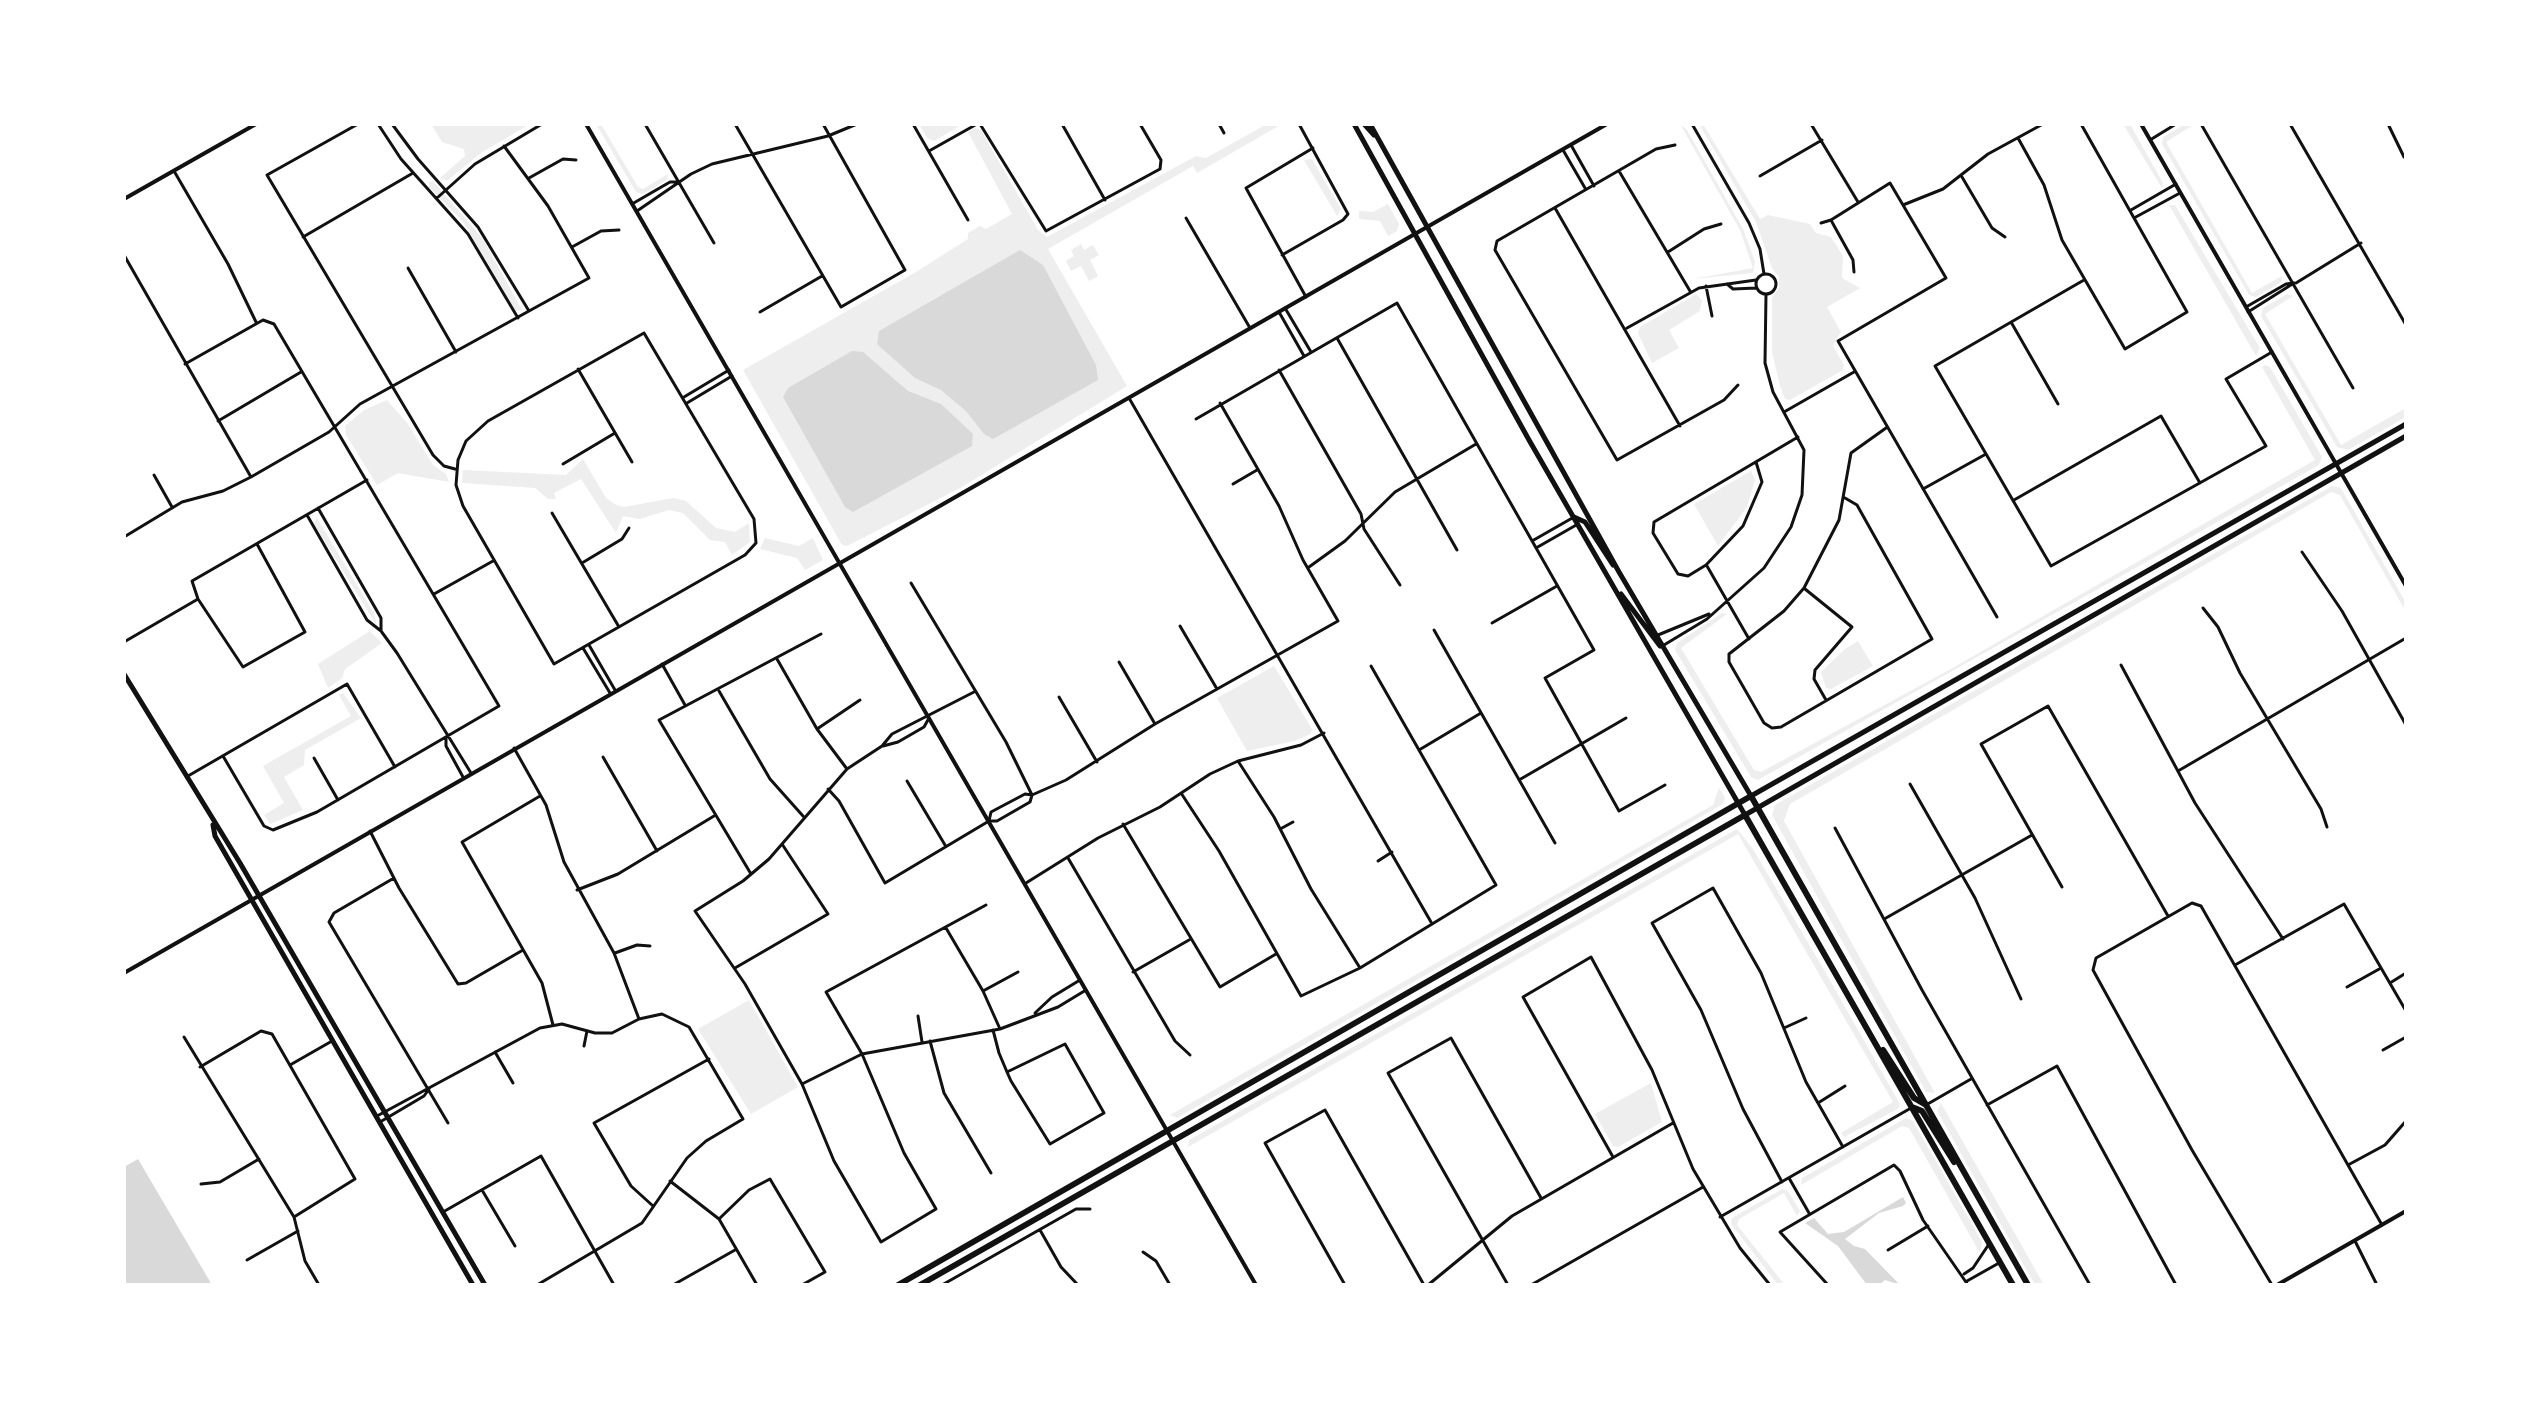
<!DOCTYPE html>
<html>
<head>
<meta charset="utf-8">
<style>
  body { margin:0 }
  #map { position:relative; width:2530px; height:1409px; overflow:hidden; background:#fff; font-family:Montserrat,sans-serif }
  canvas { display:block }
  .frame { position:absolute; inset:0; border:126px solid #fff; pointer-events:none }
</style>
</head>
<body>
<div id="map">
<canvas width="2530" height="1409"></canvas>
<div class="frame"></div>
</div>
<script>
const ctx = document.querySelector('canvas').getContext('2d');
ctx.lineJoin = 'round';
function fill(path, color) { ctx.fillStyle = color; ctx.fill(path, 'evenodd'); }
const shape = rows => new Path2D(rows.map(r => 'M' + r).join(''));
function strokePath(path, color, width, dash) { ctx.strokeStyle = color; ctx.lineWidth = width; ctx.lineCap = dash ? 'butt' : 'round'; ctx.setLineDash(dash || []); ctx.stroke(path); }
fill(shape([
  [431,124,530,124,481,153,447,181,440,178,465,156,464,149,442,142],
  [596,124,601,124,638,187,643,189,668,174,667,180,643,194,636,192],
  [919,124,963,124,934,141,927,138],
  [1267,124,1282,124,1197,173,1193,166,1048,249,1127,386,962,487,847,546,842,545,743,370,916,272,968,239,968,233,980,226,986,229,1012,214,968,132,975,128,981,130,1038,230,1047,237,1196,156,1206,158],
  [1680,124,1687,130,1743,229,1755,261,1753,273,1693,279,1753,268,1740,230],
  [1699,124,1703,124,1760,219,1768,215,1810,224,1816,233,1831,237,1843,256,1842,278,1860,288,1827,307,1841,332,1833,346,1844,365,1843,370,1790,400,1785,399,1780,386,1772,352,1772,298,1779,287,1779,277,1772,268,1756,222],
  [2123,124,2130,124,2163,183,2162,188],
  [2185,124,2195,124,2166,142,2252,293,2282,276,2282,282,2256,297,2249,295,2162,144,2163,137],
  [1312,159,1341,209,1337,216,1304,160],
  [433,181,483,239,522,310,516,311,463,222,429,187,429,182],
  [1388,204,1399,224,1397,231,1388,236,1380,221,1359,219,1359,211,1373,212],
  [2169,205,2175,205,2260,348,2256,356],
  [1081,244,1084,250,1093,245,1099,255,1090,260,1098,276,1089,281,1081,266,1071,271,1066,261,1074,256,1071,250],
  [1696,294,1702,300,1700,311,1669,330,1679,348,1652,363,1638,333,1640,327],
  [2287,294,2293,296,2265,314,2341,445,2406,408,2406,417,2348,450,2337,447,2261,316,2263,308],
  [2265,365,2270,367,2322,457,2319,465,1758,780,1751,777,1675,650,1677,643,1722,613,1727,614,1681,648,1754,770,1761,772,1949,670,2315,460,2262,367],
  [387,400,408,424,433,465,446,474,449,482,398,473,377,485,346,435,345,426,364,410],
  [583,459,606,498,616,505,624,507,673,498,686,501,716,528,735,532,749,523,750,542,732,555,725,542,710,540,683,513,669,510,640,519,623,516,616,533,581,479,554,493,556,499,548,499,535,488,462,483,463,470,566,475],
  [1751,471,1755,480,1747,507,1718,546,1694,504],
  [2332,486,2341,488,2406,603,2406,612,2340,495,2331,492,1790,804,1784,821,1935,1093,1926,1092,1772,815,1775,805],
  [317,518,374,613,377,626,314,524],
  [765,538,799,546,813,538,823,560,805,570,797,558,760,549],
  [370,631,382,643,345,669,342,678,328,688,318,664],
  [1858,641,1873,666,1831,689,1826,688,1821,672,1845,649],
  [1274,666,1312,729,1311,734,1295,741,1247,751,1217,698],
  [343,693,361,718,305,750,304,765,284,777,303,810,270,824,264,815,284,803,263,766,351,716,339,695],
  [1719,788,1725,797,1723,804,1177,1118,1170,1115,1713,805],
  [1737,829,1753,849,1823,968,1900,1104,1898,1109,1844,1137,1841,1133,1893,1102,1738,834,1188,1147,1189,1140],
  [749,1000,798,1087,751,1114,698,1029],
  [1651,1083,1662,1122,1618,1147,1613,1146,1595,1114],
  [1941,1103,2044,1285,2035,1285,1937,1111],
  [1906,1118,1913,1121,1982,1242,1980,1253,1909,1128,1902,1126,1801,1185,1802,1178],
  [1782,1189,1788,1191,1800,1211,1797,1216,1784,1193,1739,1219,1737,1225,1785,1285,1778,1285,1731,1224,1732,1218]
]), '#eee');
fill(shape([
  [1020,250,1043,265,1096,365,1098,380,993,439,984,434,966,411,941,390,915,378,877,344,879,331],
  [852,351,863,352,908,391,941,404,973,434,972,446,853,512,845,507,783,397,788,388],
  [138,1159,212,1285,124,1285,124,1167],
  [1903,1197,1906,1203,1903,1206,1879,1213,1845,1239,1854,1246,1865,1249,1900,1285,1885,1280,1879,1285,1867,1285,1838,1246,1805,1223,1814,1218,1828,1234,1844,1232]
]), '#d9d9d9');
strokePath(shape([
  [358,124,267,175,433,455,444,466,455,469],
  [378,124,401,159,468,234,518,318],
  [392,124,418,159,478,227,529,311],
  [645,124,714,243],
  [735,124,841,307,905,270,823,124],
  [913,124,968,220],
  [980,124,1046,231,1160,169,1161,160,1140,124],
  [1062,124,1105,200],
  [1219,124,1224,133],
  [1692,124,1749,223,1760,249,1764,274],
  [1811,124,1858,202],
  [2201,124,2353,388],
  [2290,124,2406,325],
  [2388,124,2404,157],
  [2018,138,2044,185,2062,240,2125,349,2187,312,2081,124],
  [2150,140,2176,124],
  [1571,145,1594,186],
  [1675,145,1656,149,1497,241,1495,250,1617,460,1724,400,1738,385],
  [1563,150,1585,188],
  [929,151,977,124],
  [174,171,228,264,256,322],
  [1619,171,1690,291],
  [1760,176,1822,140],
  [1962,177,1992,228,2005,237],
  [529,178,563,159,576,160],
  [437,198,475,164,542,124],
  [632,204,670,182,678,182],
  [1903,205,1943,189,1988,154,2043,124],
  [1555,208,1680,426],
  [2131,210,2176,184],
  [637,211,691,174,712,164,828,136,857,124],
  [1186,218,1250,328],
  [2134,218,2180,193],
  [1832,222,1853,260,1854,272],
  [1821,223,1831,220,1890,183,1946,278,1838,341,1997,617],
  [303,237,413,173],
  [572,247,601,231,619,230],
  [1668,252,1704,229,1721,224],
  [124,255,251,477],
  [1282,255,1343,220,1348,214,1299,124],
  [408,268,456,352],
  '1756 284a10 10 0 1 1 20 0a10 10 0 1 1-20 0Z',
  [2084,280,1935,366,2051,566,2266,446,2226,379,2272,352],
  [2296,283,2361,243],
  [1727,284,1733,289,1756,288],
  [1706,286,1712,316],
  [1306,297,1246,188,1313,148],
  [2246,307,2286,284,2294,283,2248,312],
  [1285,308,1311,352],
  [760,312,822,276],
  [1279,312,1304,356],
  [2011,322,2058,404],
  [1627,328,1699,288,1756,280],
  [644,333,754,519,756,543,745,555,554,664,463,506,456,485,458,460,466,441,488,421,644,333],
  [1337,338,1457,550],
  [185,364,263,320,274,324,499,706,317,812,273,830,264,826,223,756],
  [578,369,632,462],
  [1279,370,1361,514,1364,529,1400,585],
  [684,397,729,370],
  [1129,398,1431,922],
  [687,403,732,376],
  [1784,412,1854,372],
  [1196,419,1397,303,1594,650,1545,678,1619,811,1665,785],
  [218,421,301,372],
  [1756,462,1762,482,1743,526,1706,565,1688,576,1678,574,1653,533,1654,522,1798,437],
  [563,464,615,433],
  [154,475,172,507],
  [1233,484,1257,470],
  [1923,489,1986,454],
  [1845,498,1857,505,1932,639,1781,727,1772,728,1764,723,1729,662,1729,654,1784,611,1804,588,1839,520,1851,453,1886,428],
  [2014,500,2161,416,2200,483],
  [318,508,381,618,381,631],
  [552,513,619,627],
  [307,515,367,620,381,631,397,653,471,773],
  [124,537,182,502,223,491,251,477,329,432,360,404,589,278,548,206,504,146],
  [1532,541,1574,517],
  [257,544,305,632,243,667,198,599,192,581,367,480],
  [1536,548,1578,524],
  [2302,552,2342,611,2406,725],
  [582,563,622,539,629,528],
  [1707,566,1749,639],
  [1309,567,1345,541,1395,492,1476,444],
  [911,583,1006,742,1032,795],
  [1805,589,1852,627,1815,670,1814,679,1826,700],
  [434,594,493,561],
  [2203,608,2218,627,2240,673,2321,809,2327,827],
  [1492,623,1557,586],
  [1180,626,1217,689],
  [1434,630,1555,843],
  [1658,635,1709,614],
  [124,642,198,599],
  [589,645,615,690],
  [1664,645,1707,619,1764,568,1791,527,1802,495,1804,450,1773,392,1765,363,1766,294],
  [583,648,610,693],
  [777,659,817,729,847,769],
  [1119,662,1155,724],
  [662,664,685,705],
  [2121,665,2195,803,2283,939],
  [719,691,770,779,803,816],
  [974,692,892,734,882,746,847,769,769,859,743,881,695,911,745,984,802,1084,834,1161,881,1242,936,1209,904,1153,862,1054,826,992,986,905],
  [1059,697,1097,762],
  [817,729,860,700],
  [446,737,446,746,463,777],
  [883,746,898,742,924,727,929,718],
  [514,748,546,805,564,862,614,953,639,1019],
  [1419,750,1481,713],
  [603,757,657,851],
  [314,758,338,800],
  [1238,761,1274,817,1311,889,1360,968],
  [2178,771,2406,638],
  [188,776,347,684,395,767],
  [1519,780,1626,718],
  [907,781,945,845],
  [1910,784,1975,898,2021,999],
  [828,789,839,801,885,883,989,821,997,821,1030,802,1032,795],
  [1181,793,1219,851,1301,996,1360,968,1496,885,1371,666],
  [540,796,462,842,542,983,553,1025],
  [989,821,991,812,1025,794,1032,795,1066,780,1155,724,1338,621,1303,560,1279,506,1220,403],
  [1123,824,1220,987,1276,954],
  [1282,828,1293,822],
  [1835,828,1922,990,2090,1285],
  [370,831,399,888,458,984,466,983,523,950],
  [1068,858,1175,1041,1190,1055],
  [1378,861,1392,852],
  [751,874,659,720,821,634],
  [394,878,334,913,329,922,448,1123],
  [1026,883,1098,838,1160,807,1210,774,1238,761,1301,745,1324,733],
  [2062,887,1981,744,2048,706,2168,916],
  [577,890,618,874,714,816],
  [1886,918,2032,835],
  [946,928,983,991,1000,1029],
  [615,953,637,945,650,946],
  [2235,965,2344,904,2406,1011],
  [735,968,828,914,782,844],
  [1133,972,1189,940],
  [2390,983,2406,973],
  [2347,987,2381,968],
  [983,991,1018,972],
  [1035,1013,1052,997,1080,980],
  [918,1016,922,1042],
  [1784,1028,1806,1018],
  [993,1030,999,1053,1007,1072,1011,1081,1050,1144,1104,1113,1065,1044,1007,1072],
  [184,1037,294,1217,305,1261,319,1285],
  [930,1041,944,1093,991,1173],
  [584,1046,587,1031],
  [2383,1050,2406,1037],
  [495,1052,513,1083],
  [290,1065,332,1041],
  [200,1067,261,1031,272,1034,355,1179,294,1217],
  [802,1084,862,1054,1000,1029,1058,1007,1086,990],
  [1818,1103,1845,1086],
  [1926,1105,1971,1079],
  [1987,1105,2057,1066,2176,1285],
  [377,1116,540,1028,562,1024,595,1033,612,1033,639,1019,662,1014,689,1027,743,1119,706,1141,687,1158,642,1223,537,1285],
  [380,1122,424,1096,429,1089],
  [1613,1157,1523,997,1591,957,1652,1070,1693,1169,1740,1248,1770,1285],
  [2348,1165,2385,1145,2406,1121],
  [1789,1178,1809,1213],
  [670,1181,719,1219,757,1285],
  [1782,1182,1743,1109,1701,1010,1652,923,1713,888,1761,973,1806,1082,1843,1147],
  [201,1184,220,1182,259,1159],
  [482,1190,515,1246],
  [653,1206,631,1186,594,1123,709,1059],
  [443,1212,541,1156,614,1285],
  [1720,1217,1911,1108],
  [719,1219,749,1190,770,1179,825,1272,802,1285],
  [1040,1230,1061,1267,1078,1285],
  [2355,1241,2377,1285],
  [1888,1250,1928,1226],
  [1143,1252,1156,1261,1170,1285],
  [247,1260,298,1231],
  [1964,1274,1973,1268,1989,1244],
  [1967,1281,1999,1263],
  [673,1285,735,1250],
  [942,1285,1076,1209,1090,1209],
  [1345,1285,1265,1143,1325,1110,1424,1285],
  [1428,1285,1512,1216,1673,1123],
  [1508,1285,1388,1073,1451,1038,1541,1198],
  [1531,1285,1703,1187],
  [1828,1285,1780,1232,1894,1165,1900,1171,1923,1220,1968,1285],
  [2272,1285,2192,1150,2093,970,2096,958,2192,903,2201,906,2382,1225]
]), '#111', 3);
strokePath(shape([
  [586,124,1256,1285],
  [2141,124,2406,586],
  [124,199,256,124],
  [124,973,1607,124],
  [2277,1285,2406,1211]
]), '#111', 4);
strokePath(shape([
  [1354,124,1529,440,1745,815,2406,436],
  [1364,124,1374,135],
  [1370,124,1619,572,1751,796,2406,424],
  [1574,517,1585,522,1613,565],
  [1621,594,1660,646],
  [124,674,240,863,485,1285],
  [213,825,215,836,473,1285]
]), '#111', 5);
strokePath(shape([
  [1883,1050,1914,1098,1926,1105],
  [1912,1107,1922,1111,1954,1162],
  [898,1285,1751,796,2028,1285],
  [920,1285,1745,815,2013,1285]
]), '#111', 6);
</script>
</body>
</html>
